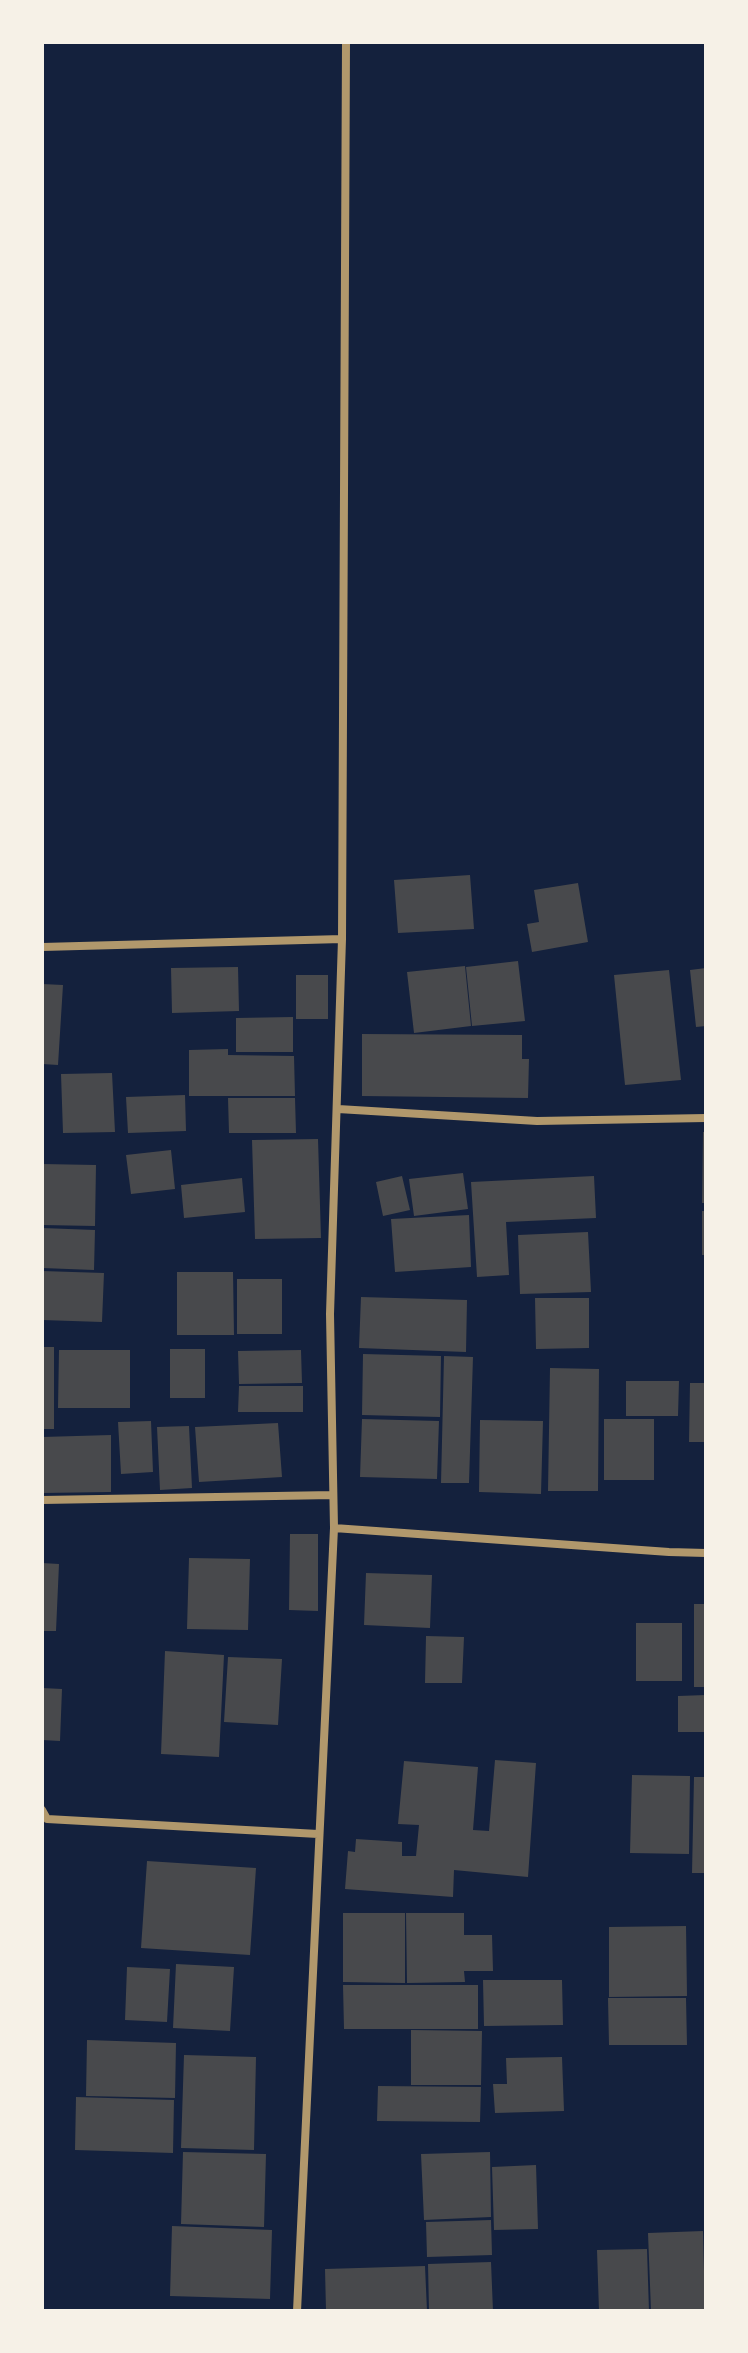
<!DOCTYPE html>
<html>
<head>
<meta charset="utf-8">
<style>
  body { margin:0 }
  #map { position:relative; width:748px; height:2353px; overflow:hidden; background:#14213d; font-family:"Golos Text",sans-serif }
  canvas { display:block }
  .frame { position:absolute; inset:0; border:44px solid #f6f1e7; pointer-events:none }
</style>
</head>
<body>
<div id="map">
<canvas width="748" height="2353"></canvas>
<div class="frame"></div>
</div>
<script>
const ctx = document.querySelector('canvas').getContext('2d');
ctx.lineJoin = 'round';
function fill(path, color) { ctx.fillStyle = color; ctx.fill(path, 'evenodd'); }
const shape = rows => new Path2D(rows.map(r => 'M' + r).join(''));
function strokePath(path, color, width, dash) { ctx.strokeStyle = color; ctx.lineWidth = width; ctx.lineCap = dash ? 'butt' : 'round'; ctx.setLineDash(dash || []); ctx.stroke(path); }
fill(shape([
  [470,875,474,929,398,933,394,880],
  [578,883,588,942,532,952,527,924,539,922,534,890],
  [518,961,525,1021,472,1026,466,967],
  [465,966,471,1026,414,1033,407,972],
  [238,967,239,1011,172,1013,171,968],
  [706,968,706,1026,696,1027,690,970],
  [669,970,681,1080,625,1085,614,975],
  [296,975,328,975,328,1019,296,1019],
  [42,984,63,985,58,1065,42,1064],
  [293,1017,293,1052,236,1052,236,1018],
  [362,1034,522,1035,522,1059,529,1059,528,1098,362,1096],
  [228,1049,228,1055,294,1056,295,1096,189,1096,189,1050],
  [112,1073,115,1132,63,1133,61,1074],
  [185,1095,186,1131,128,1133,126,1097],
  [228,1098,295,1098,296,1133,229,1133],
  [703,1132,706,1132,706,1203,702,1203],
  [318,1139,321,1238,255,1239,252,1140],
  [171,1150,175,1189,131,1194,126,1155],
  [42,1164,96,1165,95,1226,42,1225],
  [463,1173,468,1209,414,1216,409,1179],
  [402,1176,410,1210,383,1216,376,1182],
  [594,1176,596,1218,506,1222,509,1275,477,1277,471,1182],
  [242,1178,245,1212,184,1218,181,1185],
  [702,1211,706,1211,706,1255,702,1255],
  [469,1215,471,1267,395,1272,391,1219],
  [42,1228,95,1230,94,1270,42,1268],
  [588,1232,591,1292,520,1294,518,1235],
  [42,1271,104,1273,102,1322,42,1320],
  [177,1272,233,1272,234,1335,177,1335],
  [237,1279,282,1279,282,1334,237,1334],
  [361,1297,467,1300,466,1352,359,1348],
  [535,1298,589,1298,589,1348,536,1349],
  [42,1347,54,1347,54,1429,42,1429],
  [170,1349,205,1349,205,1398,170,1398],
  [59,1350,130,1350,130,1408,58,1408],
  [301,1350,302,1383,239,1384,238,1351],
  [363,1354,441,1356,440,1417,362,1415],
  [444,1356,473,1357,469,1483,441,1483],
  [550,1368,599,1369,598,1491,548,1491],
  [626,1381,679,1381,678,1416,626,1416],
  [690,1383,706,1383,706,1442,689,1442],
  [239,1386,303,1386,303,1412,238,1412],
  [362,1419,439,1421,437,1479,360,1477],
  [604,1419,654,1419,654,1480,604,1480],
  [480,1420,543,1421,541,1494,479,1492],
  [151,1421,153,1472,121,1474,118,1422],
  [278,1423,282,1477,199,1482,195,1427],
  [189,1426,192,1488,160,1490,157,1427],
  [111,1435,111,1492,42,1493,42,1437],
  [290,1534,318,1534,318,1611,289,1610],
  [189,1558,250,1559,248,1630,187,1629],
  [42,1563,59,1564,56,1631,42,1631],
  [366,1573,432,1575,430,1628,364,1625],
  [694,1604,706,1604,706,1687,694,1687],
  [636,1623,682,1623,682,1681,636,1681],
  [426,1636,464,1637,462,1683,425,1683],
  [165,1651,224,1655,219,1757,161,1754],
  [228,1657,282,1659,278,1725,224,1722],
  [42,1688,62,1689,60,1741,42,1740],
  [706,1695,706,1732,678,1732,678,1696],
  [495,1760,536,1763,528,1877,454,1870,453,1897,345,1889,348,1851,355,1852,356,1839,402,1842,402,1856,416,1856,419,1825,398,1824,404,1761,478,1767,473,1830,489,1831],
  [632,1775,690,1776,689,1854,630,1853],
  [694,1777,706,1777,706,1873,692,1873],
  [147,1861,256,1868,250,1955,141,1948],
  [343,1913,405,1913,405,1983,343,1982],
  [406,1913,464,1913,464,1935,492,1935,493,1971,464,1971,465,1982,407,1983],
  [686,1926,687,1996,609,1997,609,1927],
  [176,1964,234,1967,230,2031,173,2028],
  [127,1967,170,1969,167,2022,125,2020],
  [483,1980,562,1980,563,2025,484,2026],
  [343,1985,478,1985,478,2029,344,2029],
  [608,1998,686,1998,687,2045,609,2045],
  [411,2030,482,2031,481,2085,411,2085],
  [87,2040,176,2043,175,2098,86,2096],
  [184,2055,256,2057,254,2150,181,2148],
  [562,2057,564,2111,495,2113,493,2084,507,2084,506,2058],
  [378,2086,481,2087,480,2122,377,2121],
  [76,2097,174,2100,173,2153,75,2150],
  [183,2152,266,2154,264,2227,181,2224],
  [490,2152,491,2217,424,2220,421,2154],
  [536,2165,538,2229,494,2230,492,2167],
  [491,2220,492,2255,427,2257,426,2222],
  [172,2226,272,2230,270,2299,170,2296],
  [703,2231,705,2311,651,2311,648,2233],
  [647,2249,649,2311,599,2311,597,2250],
  [491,2262,493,2311,429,2311,428,2264],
  [425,2266,427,2311,326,2311,325,2269]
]), '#48494c');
strokePath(shape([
  [346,42,342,939,330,1314,334,1528,669,1552,706,1553],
  [42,947,342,939],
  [338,1109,537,1121,706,1118],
  [42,1500,333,1495],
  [42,1810,47,1819,318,1834],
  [297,2311,334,1528]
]), '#b1986c', 8);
</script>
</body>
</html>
